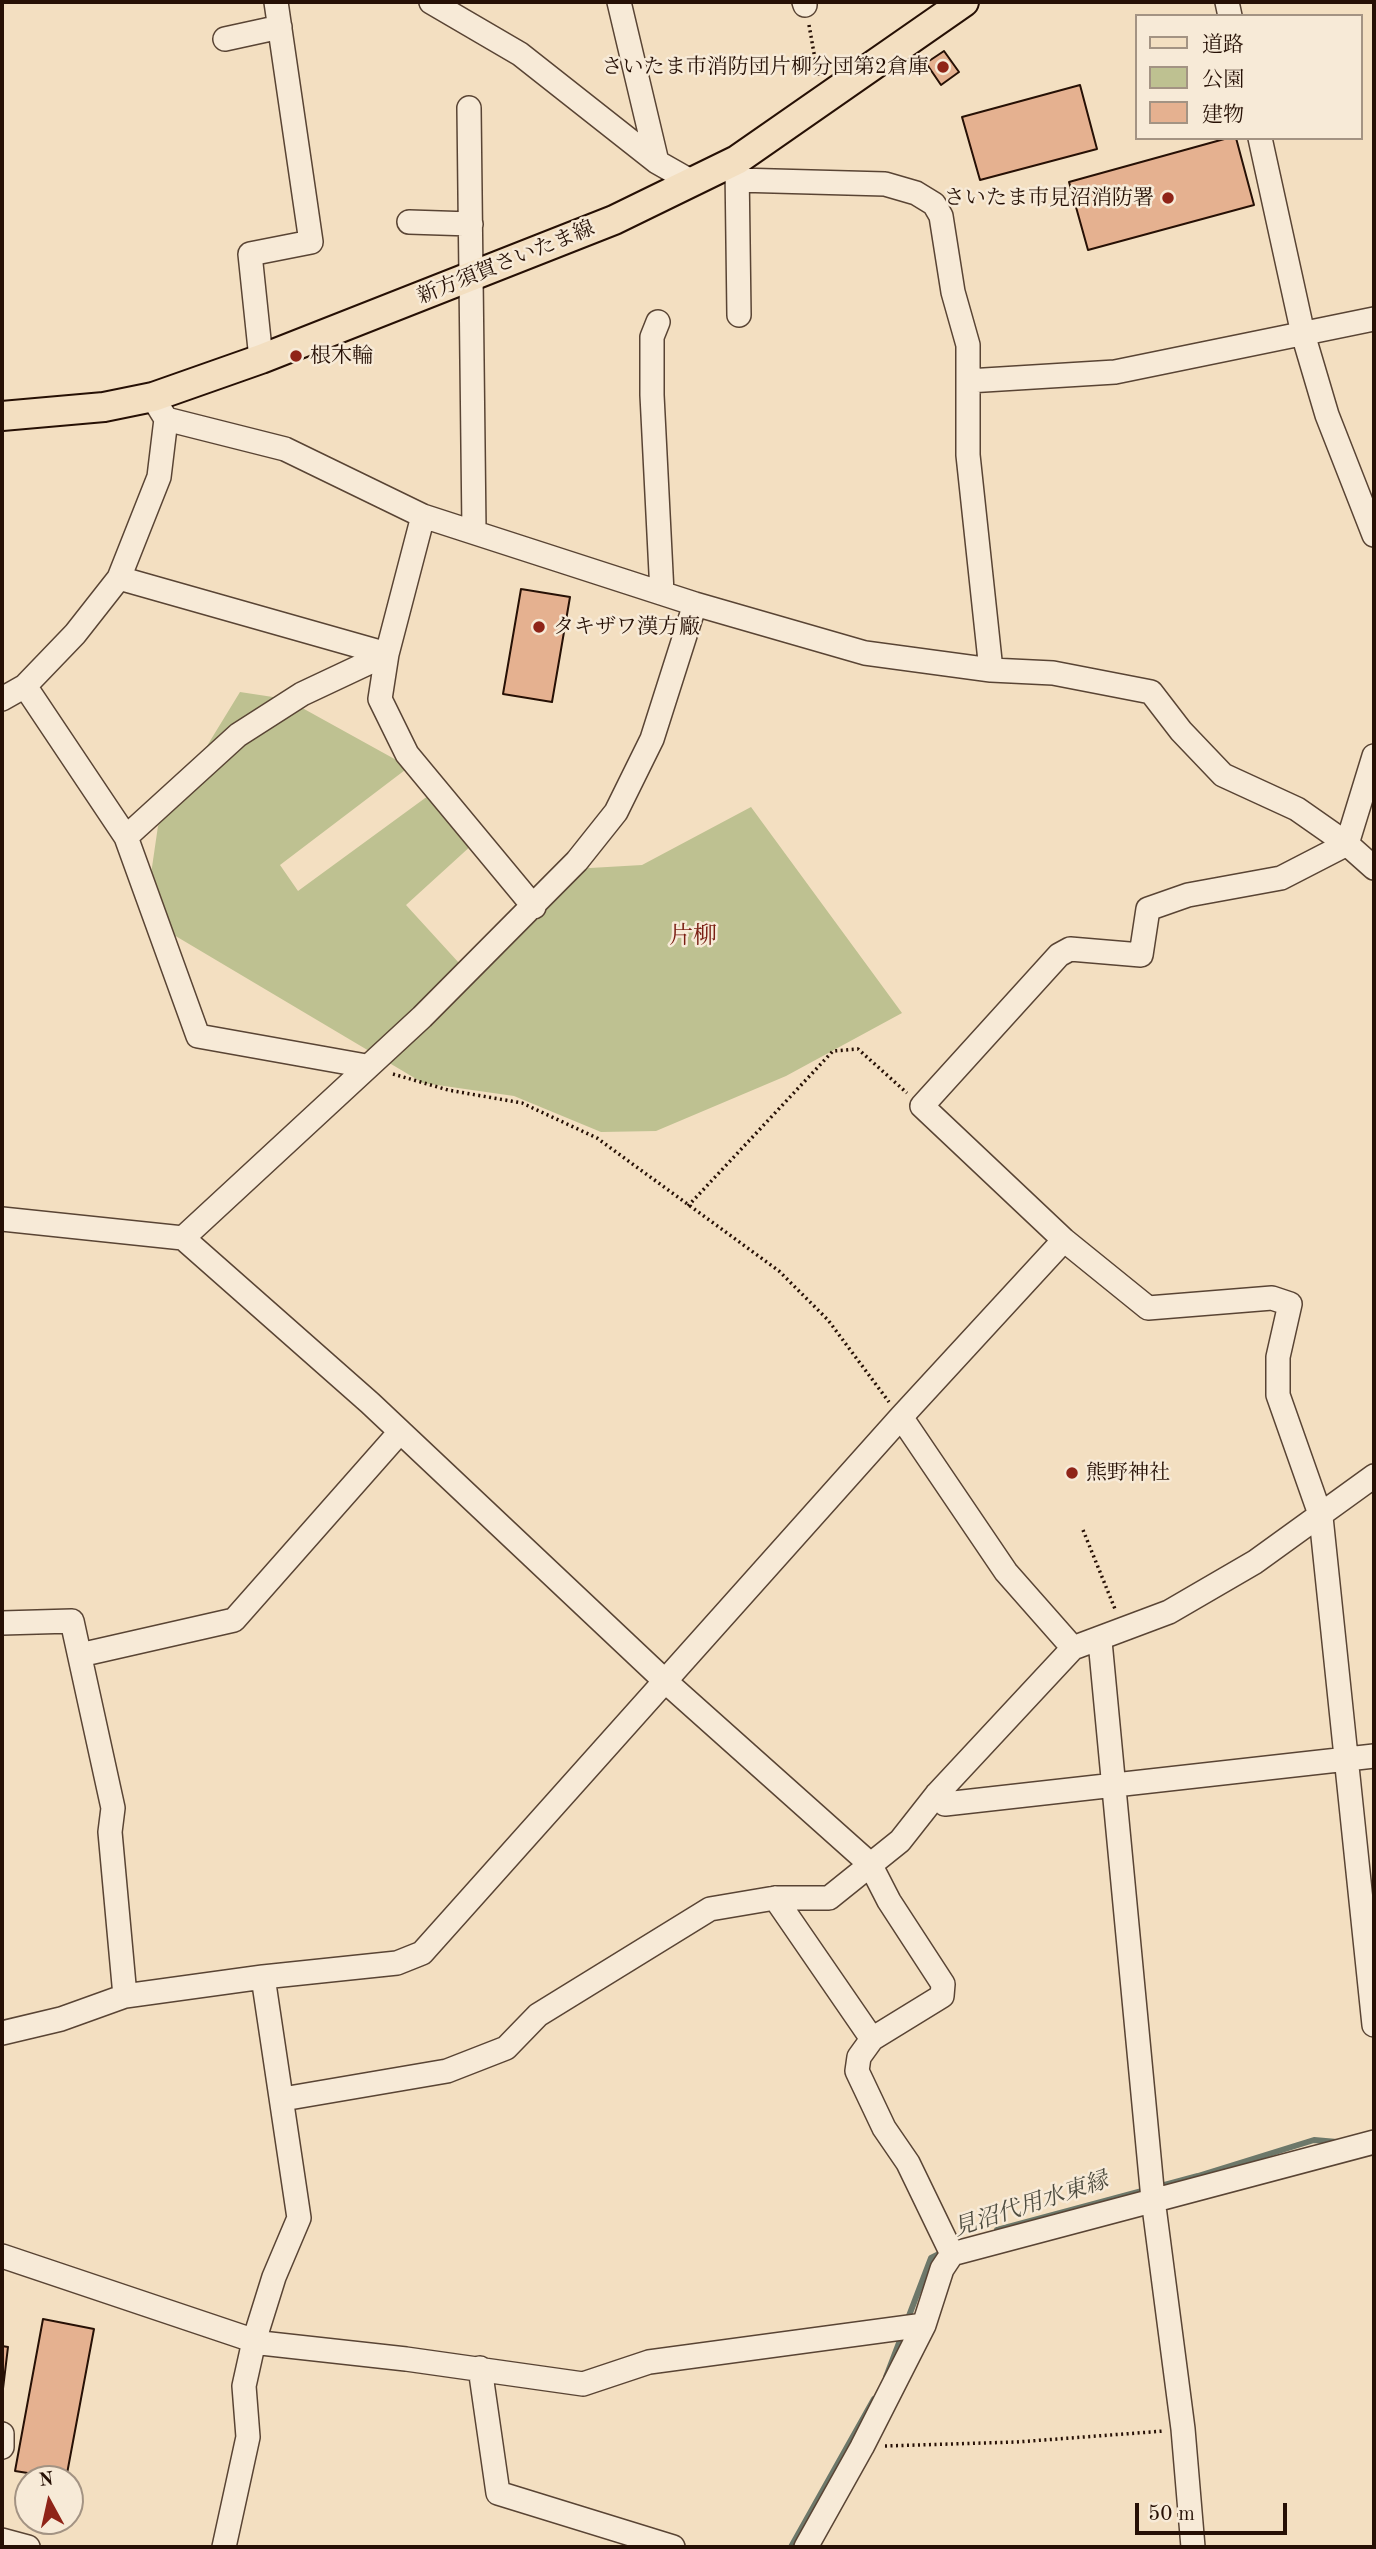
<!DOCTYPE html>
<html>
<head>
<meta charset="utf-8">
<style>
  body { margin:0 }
  #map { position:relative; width:1376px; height:2549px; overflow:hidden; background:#f3dfc1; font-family:"Old Standard TT","Noto Serif JP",serif }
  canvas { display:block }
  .frame { position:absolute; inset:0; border:4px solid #261005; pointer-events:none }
  .legend { position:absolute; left:1135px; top:14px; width:228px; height:126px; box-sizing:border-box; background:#f7ead7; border:2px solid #a39383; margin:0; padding:9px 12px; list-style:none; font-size:21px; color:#261005 }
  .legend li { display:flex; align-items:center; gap:14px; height:35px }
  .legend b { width:35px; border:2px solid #a39383 }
  .north { position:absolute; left:14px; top:2465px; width:70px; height:70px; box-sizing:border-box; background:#f7ead7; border:2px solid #a39383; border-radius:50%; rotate:352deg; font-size:19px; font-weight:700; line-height:28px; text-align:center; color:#261005 }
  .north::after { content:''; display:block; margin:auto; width:24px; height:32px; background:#8f2418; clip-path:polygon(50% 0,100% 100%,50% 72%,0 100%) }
  .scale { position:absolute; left:1135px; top:2503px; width:152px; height:32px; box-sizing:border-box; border:4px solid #261005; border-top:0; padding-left:9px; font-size:21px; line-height:24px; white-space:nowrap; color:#261005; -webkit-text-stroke:5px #f7ead7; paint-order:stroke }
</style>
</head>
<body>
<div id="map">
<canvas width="1376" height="2549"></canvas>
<div class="frame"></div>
<ul class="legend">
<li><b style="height:9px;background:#f3dfc1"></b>道路</li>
<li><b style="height:19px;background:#bec191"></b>公園</li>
<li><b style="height:19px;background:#e5b190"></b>建物</li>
</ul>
<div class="north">N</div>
<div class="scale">50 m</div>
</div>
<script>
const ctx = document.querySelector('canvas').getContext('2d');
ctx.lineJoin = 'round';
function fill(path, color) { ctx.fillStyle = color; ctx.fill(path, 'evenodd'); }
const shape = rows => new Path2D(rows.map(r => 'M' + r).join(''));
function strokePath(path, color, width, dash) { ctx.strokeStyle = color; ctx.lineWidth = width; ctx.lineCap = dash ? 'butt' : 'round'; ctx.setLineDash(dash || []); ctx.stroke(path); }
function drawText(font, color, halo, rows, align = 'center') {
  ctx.font = font + ' "Old Standard TT","Noto Serif JP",serif'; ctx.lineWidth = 5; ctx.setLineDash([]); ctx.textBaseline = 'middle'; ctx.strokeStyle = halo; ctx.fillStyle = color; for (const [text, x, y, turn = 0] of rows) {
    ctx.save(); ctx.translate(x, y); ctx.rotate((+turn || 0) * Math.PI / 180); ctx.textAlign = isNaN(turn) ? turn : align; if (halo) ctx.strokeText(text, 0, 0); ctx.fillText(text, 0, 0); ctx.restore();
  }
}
fill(shape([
  [240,692,286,699,409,767,280,865,298,891,432,793,473,844,406,905,470,975,579,865,590,868,642,865,751,807,902,1013,786,1076,656,1131,601,1132,514,1096,423,1083,152,922,150,881,158,826]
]), '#bec191');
strokePath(shape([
  [997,2230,1198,2176,1314,2140,1337,2142],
  [907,2321,931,2258,945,2251],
  [886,2377,902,2335],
  [791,2547,874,2399]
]), '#6d786a', 6);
const building = shape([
  [944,51,959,72,941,85,926,63,944,51],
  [1080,85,1097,149,980,180,962,117,1080,85],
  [1228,138,1236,138,1254,205,1088,250,1069,182,1228,138],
  [521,589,570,597,552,702,503,694,521,589],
  [43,2319,94,2329,66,2479,15,2471,43,2319],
  [2,2346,8,2347,2,2397,2,2346]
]);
fill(building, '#e5b190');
strokePath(building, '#261005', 2);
const minor = shape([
  [431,2,520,54,657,162,694,183],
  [619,2,657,162],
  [804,2,805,5],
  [1227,2,1230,16],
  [225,39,280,27],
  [469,108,474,530],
  [1260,138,1303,334,1327,415,1374,535],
  [737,167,739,315],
  [737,180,885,184,916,193,934,204,941,216,953,292,968,345,968,455,991,670],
  [409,222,471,224],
  [658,322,652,337,652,395,662,593],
  [261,359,250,254,311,242,276,2],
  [968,381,1115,372,1374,319],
  [166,419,285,449,423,516,695,604,865,653,991,670,1053,673,1151,692,1181,731,1223,775,1297,809,1347,844,1374,868],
  [119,578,387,654,380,699,407,754,534,907],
  [25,686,126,837,198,1036,366,1066],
  [2,699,25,686,75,634,119,578,159,477,166,419,158,406],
  [1374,756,1347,844,1281,878,1188,895,1148,909,1141,955,1070,949,1059,955,922,1106,1064,1240,1148,1308,1272,1298,1290,1304,1278,1357,1278,1395,1321,1517,1374,2025],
  [126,837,238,735,302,694,387,654,423,516],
  [2,1219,183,1238,370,1403,665,1681,870,1864,889,1901,943,1984,942,1996,872,2039,859,2057,857,2071,884,2128,908,2163,952,2254],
  [183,1238,422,1017,577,861,616,812,652,739,695,604],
  [901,1417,1006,1572,1073,1648],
  [2,1623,72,1621,113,1808,110,1832,125,1996],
  [1100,1641,1153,2199,1183,2429,1193,2547],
  [80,1655,234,1620,400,1432],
  [937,1794,945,1804,1374,1756],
  [775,1898,872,2039],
  [2,2033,61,2019,125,1996,263,1977,397,1963,422,1953,901,1417,1064,1240],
  [283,2099,447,2071,506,2048,538,2015,710,1909,775,1898,829,1898,900,1841,937,1794,1073,1648,1169,1612,1255,1562,1374,1476],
  [2,2256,261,2343,406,2359,583,2384,649,2362,924,2325],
  [480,2368,498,2493,673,2547],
  [2,2434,2,2447],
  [2,2540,28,2547],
  [224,2547,248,2437,244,2386,254,2341,274,2277,299,2218,263,1977],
  [806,2547,862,2447,924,2325,942,2269,952,2254,1374,2142]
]);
const major = shape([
  [2,416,104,407,153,397,261,359,614,220,737,160,964,2]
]);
strokePath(minor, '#594434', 26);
strokePath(major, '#261005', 32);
strokePath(shape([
  [809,25,818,76],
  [393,1074,448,1090,522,1103,597,1138,779,1271,828,1320,889,1402],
  [688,1206,833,1051,858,1049,907,1093],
  [1083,1530,1115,1609],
  [885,2446,1017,2442,1164,2431]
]), '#261005', 3.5, [2, 3.5]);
strokePath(minor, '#f7ead7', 23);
strokePath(major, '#f3dfc1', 28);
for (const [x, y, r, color] of [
  [943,67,7,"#8f2418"],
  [1168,198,7,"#8f2418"],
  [296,356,7,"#8f2418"],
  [539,627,7,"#8f2418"],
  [1072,1473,7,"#8f2418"]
]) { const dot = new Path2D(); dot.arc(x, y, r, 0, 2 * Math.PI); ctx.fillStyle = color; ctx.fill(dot); strokePath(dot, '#f7ead7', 2.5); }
drawText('21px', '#261005', '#f7ead7', [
  ["さいたま市消防団片柳分団第2倉庫",929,67,"right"],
  ["さいたま市見沼消防署",1154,198,"right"],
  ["根木輪",310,356],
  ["タキザワ漢方廠",553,627],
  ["熊野神社",1086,1473]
], 'left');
drawText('21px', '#261005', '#f7ead7', [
  ["新方須賀さいたま線",506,263,-22]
]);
drawText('italic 23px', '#4f4d40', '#f7ead7', [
  ["見沼代用水東縁",1031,2205,-18]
]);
drawText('24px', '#7a1f14', '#f7ead7', [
  ["片柳",693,937]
]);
</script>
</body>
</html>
